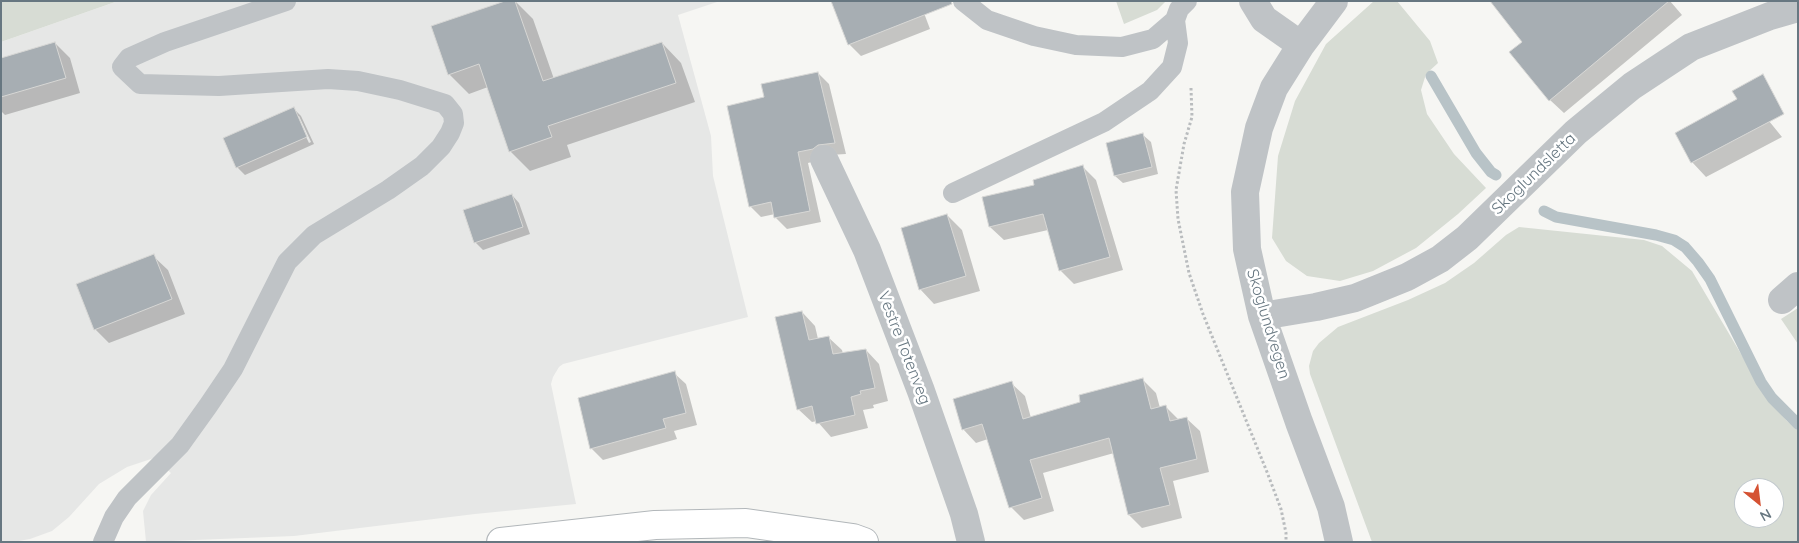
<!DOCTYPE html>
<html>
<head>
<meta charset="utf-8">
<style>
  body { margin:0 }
  #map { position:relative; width:1799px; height:543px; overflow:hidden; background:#f6f6f3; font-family:Quicksand,sans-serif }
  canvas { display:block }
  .frame { position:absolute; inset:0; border:2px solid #677781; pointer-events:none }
  .north { position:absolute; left:1734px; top:478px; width:50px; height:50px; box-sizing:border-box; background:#fff; border:1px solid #c2c9cd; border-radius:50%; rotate:151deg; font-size:14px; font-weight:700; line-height:20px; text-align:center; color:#677781 }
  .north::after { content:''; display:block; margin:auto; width:18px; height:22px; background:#d55233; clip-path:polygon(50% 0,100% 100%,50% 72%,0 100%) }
</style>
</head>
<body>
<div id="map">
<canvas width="1799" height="543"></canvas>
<div class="frame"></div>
<div class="north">N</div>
</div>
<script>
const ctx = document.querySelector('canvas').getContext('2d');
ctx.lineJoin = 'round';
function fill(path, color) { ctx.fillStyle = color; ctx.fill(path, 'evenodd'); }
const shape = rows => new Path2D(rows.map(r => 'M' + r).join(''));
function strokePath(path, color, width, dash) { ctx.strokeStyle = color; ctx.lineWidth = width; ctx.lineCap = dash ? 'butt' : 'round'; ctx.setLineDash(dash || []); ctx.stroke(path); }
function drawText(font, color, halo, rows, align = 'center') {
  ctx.font = font + ' Quicksand,sans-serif'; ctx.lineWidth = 5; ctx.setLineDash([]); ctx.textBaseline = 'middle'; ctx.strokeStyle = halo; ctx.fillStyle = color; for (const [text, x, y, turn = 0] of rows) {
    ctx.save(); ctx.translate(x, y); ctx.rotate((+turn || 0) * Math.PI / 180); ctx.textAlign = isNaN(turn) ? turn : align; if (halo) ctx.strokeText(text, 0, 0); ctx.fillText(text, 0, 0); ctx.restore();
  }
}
fill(shape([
  [118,1,720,1,678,15,711,136,713,176,748,317,563,364,559,367,553,377,551,384,576,504,475,514,294,536,146,542,143,511,151,495,171,473,154,458,127,467,99,484,69,517,52,531,30,539,13,542,1,542,1,42]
]), '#e6e7e6');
fill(shape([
  [1,1,118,1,1,42],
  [1116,1,1166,1,1157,10,1124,24],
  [1374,1,1397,1,1430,41,1438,63,1426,74,1421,90,1427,114,1454,154,1486,188,1458,214,1416,248,1373,271,1340,281,1307,276,1286,261,1272,238,1278,156,1295,101,1326,44],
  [1519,227,1644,240,1662,246,1692,271,1767,398,1787,421,1798,430,1798,542,1372,542,1310,374,1309,366,1313,351,1319,343,1338,327,1408,300,1445,283,1474,263,1506,235],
  [1744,488,1774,488,1774,518,1744,518],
  [1798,308,1798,344,1781,319]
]), '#d7dcd4');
fill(shape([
  [515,1,533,19,554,79,662,43,681,63,695,102,567,145,571,157,530,171,510,151,488,87,469,94,449,74],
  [835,1,953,1,924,13,930,29,861,56,849,44],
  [1506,1,1670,1,1682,15,1564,113,1550,100],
  [55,43,70,58,80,93,5,115,1,111,1,59],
  [818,73,829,84,846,154,829,155,824,159,808,163,821,222,787,229,776,218,775,214,761,217,750,206,766,98],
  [293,108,301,116,314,144,245,175,238,168,225,139],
  [296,116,299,116,311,142,309,143],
  [1760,110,1782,137,1706,177,1692,162],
  [1143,135,1151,142,1158,174,1123,183,1115,176],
  [1082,166,1096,180,1123,270,1074,284,1060,270,1048,230,1004,240,990,227,1036,185],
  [512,195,519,203,530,234,483,250,475,242],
  [947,215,962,230,980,291,934,304,920,289],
  [153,256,168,270,185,314,109,343,95,329],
  [802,312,815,326,818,339,828,337,842,350,843,354,866,350,879,364,888,401,873,405,874,408,863,410,868,428,831,437,817,421,812,422,798,409],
  [674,373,686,384,697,425,674,431,677,439,603,460,591,448],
  [1143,380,1156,393,1160,408,1166,407,1179,420,1186,418,1200,431,1209,472,1173,481,1182,518,1142,528,1129,515,1114,453,1043,473,1054,511,1024,520,1011,507,988,439,976,443,963,429,1011,383,1025,396,1031,418,1082,402]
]), '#0003');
strokePath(shape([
  [1431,76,1476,153,1491,172,1496,175],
  [1544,211,1556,217,1656,235,1674,240,1685,247,1698,262,1710,279,1761,382,1772,398,1798,424]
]), '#b8c3c7', 11);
const building = shape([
  [505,1,515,1,543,81,662,42,676,83,548,126,552,137,509,152,479,64,448,75,431,26,505,1],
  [831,1,951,1,952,4,848,45,831,1],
  [1490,1,1669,1,1549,101,1509,52,1522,42,1490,1],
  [55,42,66,78,1,97,1,58,55,42],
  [818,72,835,143,818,145,813,149,798,152,810,211,774,218,771,202,749,207,727,106,764,97,761,84,818,72],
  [1763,74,1784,114,1691,163,1675,133,1737,99,1732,91,1763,74],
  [294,107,307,137,236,168,223,138,294,107],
  [1143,133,1152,167,1114,176,1106,143,1143,133],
  [1083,165,1110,257,1059,271,1043,214,989,227,982,197,1034,185,1033,180,1083,165],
  [512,194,523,227,474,243,463,210,512,194],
  [947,214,966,276,919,290,901,228,947,214],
  [154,254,172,299,94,330,76,284,154,254],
  [802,311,809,340,829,336,833,354,866,349,875,388,860,391,861,394,851,397,855,415,816,424,812,406,797,410,775,317,802,311],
  [675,371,686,413,663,419,666,428,590,449,578,398,675,371],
  [1143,378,1151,409,1166,405,1170,421,1187,417,1197,459,1160,468,1170,505,1128,515,1109,438,1030,460,1042,498,1009,508,982,424,962,430,953,399,1012,381,1023,419,1080,402,1079,395,1143,378]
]);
fill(building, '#a7aeb3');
strokePath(building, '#d7d7d5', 1);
const secondary = shape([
  [501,542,655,525,746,523,853,538,864,542]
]);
strokePath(secondary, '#b2b7ba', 30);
strokePath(shape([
  [1191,88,1192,117,1184,144,1176,190,1178,219,1189,273,1203,314,1267,472,1281,509,1286,533,1286,542]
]), '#b9bcbe', 3, [2.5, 2.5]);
strokePath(shape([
  [963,1,987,20,1034,36,1076,45,1122,47,1153,39,1175,20],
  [953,193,1104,122,1150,91,1172,67,1178,43,1175,20,1179,9,1187,1],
  [103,542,114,517,127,498,180,445,208,406,233,369,287,262,314,235,388,190,422,166,441,147,450,133,454,123,453,114,445,104,400,90,358,81,328,79,219,86,140,84,122,67,129,58,165,42,286,1]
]), '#bfc3c6', 20);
strokePath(shape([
  [1253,1,1264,19,1301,45],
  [1334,1,1301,45,1274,88,1259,128,1245,192,1247,249,1262,316,1299,422,1331,507,1339,542],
  [824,159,867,250,921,391,964,514,971,542],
  [1782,300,1798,286],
  [1262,316,1316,307,1355,298,1407,277,1440,259,1467,238,1576,132,1632,86,1691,47,1770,16,1798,8]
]), '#bfc3c6', 28);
strokePath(secondary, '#fff', 28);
drawText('16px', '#677781', '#fff', [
  ["Skoglundsletta",1534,174,-44],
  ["Skoglundvegen",1268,324,73],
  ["Vestre Totenveg",904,348,69]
]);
</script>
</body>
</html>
